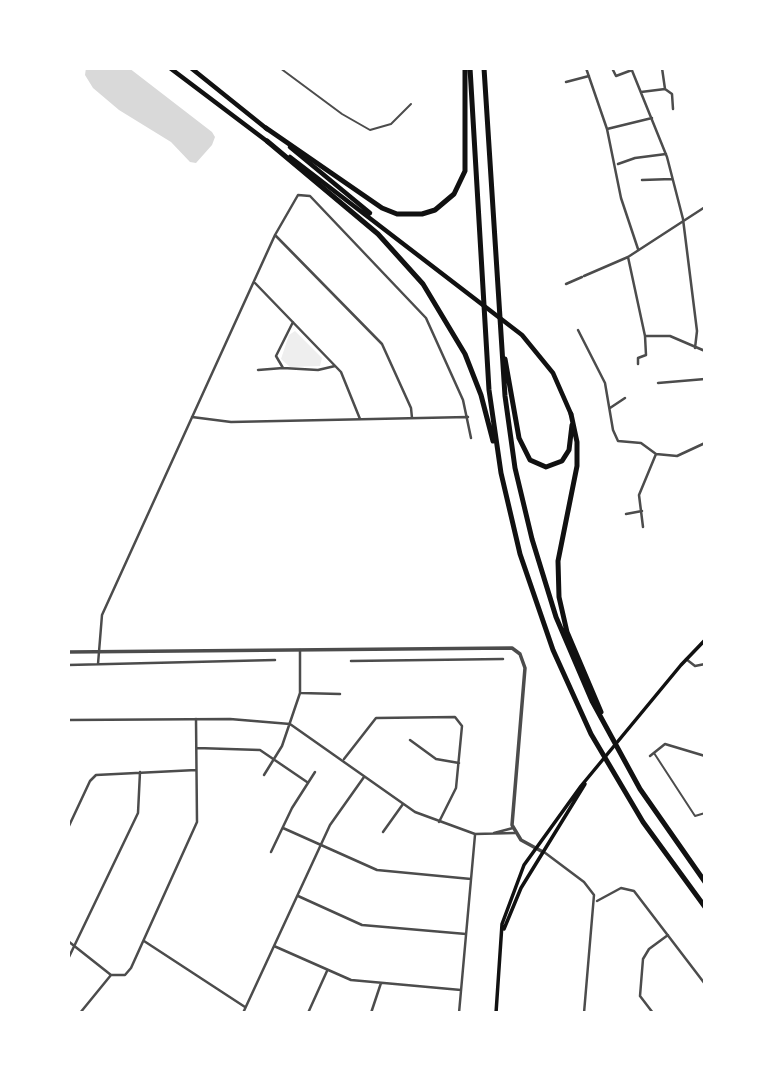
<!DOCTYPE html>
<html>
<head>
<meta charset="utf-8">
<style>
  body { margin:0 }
  #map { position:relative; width:773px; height:1081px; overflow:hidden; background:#fff; font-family:"Sofia Sans Condensed",sans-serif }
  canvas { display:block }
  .frame { position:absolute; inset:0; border:70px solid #fff; pointer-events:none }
</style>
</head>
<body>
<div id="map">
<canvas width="773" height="1081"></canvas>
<div class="frame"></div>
</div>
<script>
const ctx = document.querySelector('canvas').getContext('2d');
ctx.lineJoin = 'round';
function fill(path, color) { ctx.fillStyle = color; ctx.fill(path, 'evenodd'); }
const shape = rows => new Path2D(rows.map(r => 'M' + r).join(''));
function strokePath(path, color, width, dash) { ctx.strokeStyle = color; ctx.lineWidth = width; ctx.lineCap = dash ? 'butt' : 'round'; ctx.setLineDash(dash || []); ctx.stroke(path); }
fill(shape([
  [295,331,322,358,320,366,290,367,281,359,289,335]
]), '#eee');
fill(shape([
  [86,68,129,68,212,132,215,137,212,145,196,163,190,162,171,142,119,110,93,88,85,75]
]), '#d9d9d9');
strokePath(shape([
  [280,68,342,114,370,130,391,124,411,104],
  [654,753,695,816,705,813]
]), '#4c4c4c', 2);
strokePath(shape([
  [586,68,607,129,621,198,638,249],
  [612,68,616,76,632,70],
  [631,68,667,157,683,219,697,331,695,348],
  [566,82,589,76],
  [665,89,672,94,673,109],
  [641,92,665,89,662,68],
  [607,129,652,118],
  [618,164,635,158,666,154],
  [642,180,672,179],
  [275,235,382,344,411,408,412,418],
  [628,257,645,336,646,355,638,358,638,364],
  [584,276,628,257,705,207],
  [255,283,341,372,360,419],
  [566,284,582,277],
  [293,322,276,356,283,368,318,370,335,366],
  [578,330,605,383,613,430,618,441,641,443,656,454,677,456,705,443],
  [645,336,670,336,705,351],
  [258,370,283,368],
  [658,383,705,379],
  [610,408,625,398],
  [192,417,231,422,468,417],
  [626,514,642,511],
  [643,527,639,495,656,454],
  [686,659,695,666,705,664],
  [351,661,503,659],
  [98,664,102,615,275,235,298,195,310,196,426,318,463,400,471,438],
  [68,665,275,660],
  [301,693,340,694],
  [68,720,230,719,290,724,415,812,475,834,515,833],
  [410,740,436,759,459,763],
  [197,748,260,750,307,782],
  [650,756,665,744,705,756],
  [344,759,376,718,455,717,462,726,456,788,439,822],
  [264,775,282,746,300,693,300,650],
  [68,828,90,781,96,775,196,770],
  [283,828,377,870,471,879],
  [383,832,403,804],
  [494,833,513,828],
  [271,852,292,808,315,772],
  [544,852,584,882,594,895,584,1013],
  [298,896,362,925,466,934],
  [597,901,621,888,634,891,705,984],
  [68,941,111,975,125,975,131,968,197,822,196,719],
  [144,941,245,1007],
  [274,946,351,980,461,990],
  [68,959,138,813,140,772],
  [80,1013,111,975],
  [243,1013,330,825,364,777],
  [308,1013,327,971],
  [371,1013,381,983],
  [459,1013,475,835],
  [653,1013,640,996,643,959,649,949,668,935]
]), '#4c4c4c', 2.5);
strokePath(shape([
  [68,652,512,648,520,654,525,668,512,825,521,840,543,852]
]), '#4c4c4c', 3.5);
strokePath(shape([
  [504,929,521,888,585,784],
  [496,1013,502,924,524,865,581,786,681,665,705,640]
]), '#111', 3.5);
strokePath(shape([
  [170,68,268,142],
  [191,68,267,129],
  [290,147,370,213],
  [290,157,522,335,553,373,571,414]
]), '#111', 4.5);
strokePath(shape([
  [470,68,489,390,501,473,520,554,553,650,591,734,643,822,705,907],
  [484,68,505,396,515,468,532,539,556,617,592,701,640,789,705,882],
  [266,128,382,208,397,214,422,214,435,210,454,194,465,171,465,68],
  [267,141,378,234,423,284,465,354,481,395,493,441],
  [505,359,519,438,530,460,546,467,562,461,569,450,572,425],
  [571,414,577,442,577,466,558,561,559,597,567,632,601,712]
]), '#111', 5);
</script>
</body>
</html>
